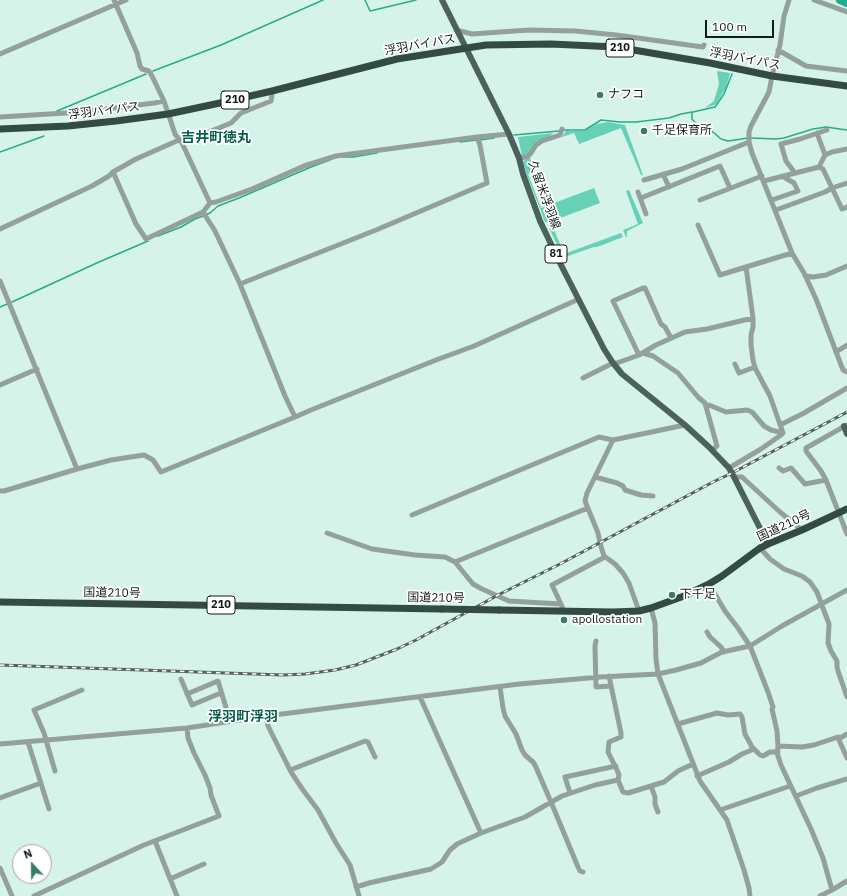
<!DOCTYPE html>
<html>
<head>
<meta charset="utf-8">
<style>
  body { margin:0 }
  #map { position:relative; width:847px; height:896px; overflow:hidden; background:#d6f3ea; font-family:"IBM Plex Sans",sans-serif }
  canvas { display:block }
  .north { position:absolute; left:12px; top:844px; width:40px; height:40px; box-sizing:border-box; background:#fff; border:1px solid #a0a4a3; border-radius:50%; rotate:338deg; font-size:11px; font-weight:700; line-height:16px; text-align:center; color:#111b18 }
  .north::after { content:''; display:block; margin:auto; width:14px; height:18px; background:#397a69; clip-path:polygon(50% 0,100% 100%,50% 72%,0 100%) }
  .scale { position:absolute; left:705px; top:20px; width:69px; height:18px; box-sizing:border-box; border:2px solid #111b18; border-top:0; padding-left:5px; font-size:12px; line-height:14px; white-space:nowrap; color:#111b18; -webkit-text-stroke:3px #fff; paint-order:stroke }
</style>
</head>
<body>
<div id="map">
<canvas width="847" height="896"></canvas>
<div class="north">N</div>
<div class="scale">100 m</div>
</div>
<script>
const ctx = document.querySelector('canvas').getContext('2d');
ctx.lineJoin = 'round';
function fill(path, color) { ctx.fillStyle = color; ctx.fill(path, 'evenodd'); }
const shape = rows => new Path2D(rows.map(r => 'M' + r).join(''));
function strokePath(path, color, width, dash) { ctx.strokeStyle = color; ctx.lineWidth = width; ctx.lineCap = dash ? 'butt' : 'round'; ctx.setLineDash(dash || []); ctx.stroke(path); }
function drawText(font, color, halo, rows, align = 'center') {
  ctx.font = font + ' "IBM Plex Sans","Noto Sans JP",sans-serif'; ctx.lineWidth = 3.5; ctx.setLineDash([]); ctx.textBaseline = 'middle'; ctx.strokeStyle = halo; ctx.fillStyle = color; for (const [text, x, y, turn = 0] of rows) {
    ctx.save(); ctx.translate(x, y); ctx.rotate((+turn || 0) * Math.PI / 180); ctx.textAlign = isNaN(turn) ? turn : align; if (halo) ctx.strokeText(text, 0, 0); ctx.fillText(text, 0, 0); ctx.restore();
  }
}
fill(shape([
  [717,71,730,73,726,88,716,104,714,105,705,108,714,101,719,84],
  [608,122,625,125,643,175,641,175,621,128,579,144,574,133,562,137,566,131,585,131,597,124],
  [553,133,550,136,535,143,528,154,522,156,518,137],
  [530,158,535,171,528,174,541,208,594,188,600,203,547,223,544,220,541,211,527,176,523,161],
  [629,190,643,223,627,231,627,237,626,237,623,230,638,224,626,191],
  [553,227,564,254,621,233,623,237,597,247,594,247,565,257,563,257,549,228]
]), '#66d1b6');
strokePath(shape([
  [365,0,370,11,416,0],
  [153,71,221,45,323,0],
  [57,111,146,74],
  [693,112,715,107,724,94,732,74],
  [563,130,585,130,601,120,620,122,636,122,669,118,681,114,692,112,692,119,699,127,713,132,721,139,728,141,748,138],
  [514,135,559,131],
  [751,138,776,139,784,138,813,129,826,127,847,130],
  [480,140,494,138],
  [460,142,476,140],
  [0,152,44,136],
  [343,157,353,157,377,153],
  [158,236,181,227,195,219,203,216,210,213,218,206,239,198,311,167,330,160],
  [12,302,99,262,148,241],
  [0,307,7,304]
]), '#26ab8f', 1.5);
strokePath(shape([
  [840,0,847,3]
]), '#26ab8f', 8);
strokePath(shape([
  [114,0,137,53,140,66,142,69,149,71,152,76,164,101,175,134,182,143,210,203],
  [789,0,784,16,780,45,772,76,770,87,769,92,751,126,749,132,749,142,752,153,792,253,804,273,816,299,843,370,847,372],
  [814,0,847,12],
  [456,30,472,34,529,30,575,31,616,35,703,47,704,45],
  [778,50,806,66,847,71],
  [0,54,126,0],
  [0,117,82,112,154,103,164,101],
  [817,133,825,155,819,167],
  [182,143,231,123,241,113,271,101,272,95],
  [825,155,832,152,847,149],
  [519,158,527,157,531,153,536,145,542,141,560,135,562,129],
  [113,172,136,224,146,239,203,212,210,203,216,202,252,189,304,166,336,156,477,137,509,134],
  [795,173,786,161,781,144,800,139,827,130],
  [663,174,669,187],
  [644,180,682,169,749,142],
  [764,181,819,167,823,169,842,209,847,207],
  [638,192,646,214],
  [641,198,720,166,730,188],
  [700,200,762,176],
  [772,200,798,191,794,183,782,176],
  [776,210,825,192,832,188,847,183],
  [203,212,215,231,240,284,285,396,295,417],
  [698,225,720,275,746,267],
  [0,229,92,186,109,176,113,172,136,159,179,140],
  [806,276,813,277,826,275,847,266],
  [0,281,77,469],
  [240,284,376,230,487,183,480,145,477,137],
  [836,352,847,345],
  [643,353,653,356,678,373,698,397,705,403,717,446,712,450],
  [639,355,613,301,643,288,645,288,661,324,665,327,671,338],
  [735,364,739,373,755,367],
  [583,378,613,363,617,363,639,355,656,345,685,332,707,329,753,318],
  [0,385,37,369],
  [706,406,709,405,726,412,747,410,752,412,764,426,771,430,783,433],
  [780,425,804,413,847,388],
  [847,425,806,448,806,451,821,471,826,480,847,534],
  [783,433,770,396,755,368,753,360,751,345,751,335,753,327,753,318,746,267,792,253],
  [729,468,761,449,781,435,783,433],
  [779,468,783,471,791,468,805,484,826,480],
  [595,477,617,483,623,486,625,490,641,495,653,496],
  [734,477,742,477,780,512,802,530],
  [0,491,4,491,77,469,111,460,144,455,153,460,161,472,295,417,311,410,436,360,474,346,579,299],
  [412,515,599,437,613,440],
  [327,533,372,549,415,555,445,557,455,562,473,584,482,589,509,601,561,604,564,612],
  [760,548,770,559,784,569,802,576,810,582,817,592,829,624,828,643,831,651,837,661,837,667,838,671,847,697],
  [455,562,588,508],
  [709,584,725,611,738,628,750,646,768,692,773,707,772,709,777,731,778,746,777,753,781,765,811,829,823,858,832,890],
  [561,604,552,585,603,558,604,556],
  [651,608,655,623,656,659,658,674,700,781,727,820,744,870,749,888,750,896],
  [639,611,629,583,623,573,615,564,604,556,600,543,598,533,585,501,587,493,613,440,685,425],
  [707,632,710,637,721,647,724,652],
  [596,641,595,646,596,687,611,686],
  [609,676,621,733,621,737,609,742,608,752,617,770,619,775,618,780],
  [181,679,192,705,221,693],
  [500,687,503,708,505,716,516,734,522,750,525,755,533,762,535,765,551,802,578,867,580,871,583,872],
  [187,694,218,681,230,721],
  [420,697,481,833,525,817,562,796,595,785,618,780,623,792,628,793,664,782,678,771,693,764],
  [266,716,268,726,291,772,303,790,318,810,336,843,350,865,359,896],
  [678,724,717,713,728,715,740,714,742,717,745,734,752,747,760,755,763,756,770,752,778,752],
  [839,738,839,740,847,758],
  [28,742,49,809],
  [0,744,187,728,266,716,519,684,600,677,658,674,676,670,701,663,722,652,750,646,782,626,847,590],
  [778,746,802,747,814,745,838,737,840,738,847,734],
  [290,770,365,741,368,742,375,757],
  [55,771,44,733,34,710,82,690],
  [697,776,729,762,742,754,754,749],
  [651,786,655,797,655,804,658,812],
  [570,793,565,777,616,766],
  [796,796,817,788,847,779],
  [0,798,41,783],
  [720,810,790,786],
  [155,841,177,896],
  [0,868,12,896],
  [170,879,204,864],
  [356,887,369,883,431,869,442,862,450,850,457,844,481,833],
  [34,896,144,845,219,816,211,795,210,788,205,775,194,753,188,738,187,728],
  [820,896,832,890,847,881]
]), '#94a09c', 5);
strokePath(shape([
  [442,0,509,134,519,158,523,174,540,221,561,265,604,349,613,363,622,374,685,425,709,447,729,468,734,477,768,544],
  [844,426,847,434]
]), '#4c615b', 6);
strokePath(shape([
  [0,129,68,126,116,121,168,114,220,103,272,91,397,59,486,45,551,44,616,47,710,63,772,76,847,86],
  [0,602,442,609],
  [499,610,613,612,639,611,651,608,684,596,709,584,722,576,760,548,768,544,802,530,847,509]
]), '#334b44', 7);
const rail = shape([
  [0,665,283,675,305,674,335,670,356,665,397,649,416,640,498,595,560,564,713,482,732,473,847,412]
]);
strokePath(rail, '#53635e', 3);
strokePath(rail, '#fff', 1.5, [4.5]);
strokePath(shape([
  [442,609,499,610]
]), '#334b44', 7);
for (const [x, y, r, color] of [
  [600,95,4,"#397a69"],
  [644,131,4,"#397a69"],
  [672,595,4,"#397a69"],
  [564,620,4,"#397a69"]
]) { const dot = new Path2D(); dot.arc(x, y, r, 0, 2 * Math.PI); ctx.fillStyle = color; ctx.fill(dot); strokePath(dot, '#fff', 1.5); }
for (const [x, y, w] of [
  [620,48,28],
  [235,100,28],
  [556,254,22],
  [221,605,28]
]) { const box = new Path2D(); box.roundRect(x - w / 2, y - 9, w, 18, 3); ctx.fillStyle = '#fff'; ctx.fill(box); strokePath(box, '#111b18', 1); }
drawText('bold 11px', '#111b18', null, [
  ["210",620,48],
  ["210",235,100],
  ["81",556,254],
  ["210",221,605]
]);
drawText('12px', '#111b18', '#fff', [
  ["浮羽バイパス",420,45,-10],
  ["浮羽バイパス",745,59,11],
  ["浮羽バイパス",104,111,-7],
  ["久留米浮羽線",544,195,70],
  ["国道210号",784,526,-25],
  ["国道210号",112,593,1],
  ["国道210号",436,598,1]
]);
drawText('12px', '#111b18', '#fff', [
  ["ナフコ",608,95],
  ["千足保育所",652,131],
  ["下千足",680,595],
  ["apollostation",572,620]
], 'left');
drawText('bold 14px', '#075f4e', '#fff', [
  ["吉井町徳丸",216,138],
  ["浮羽町浮羽",243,717]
]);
</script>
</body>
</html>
